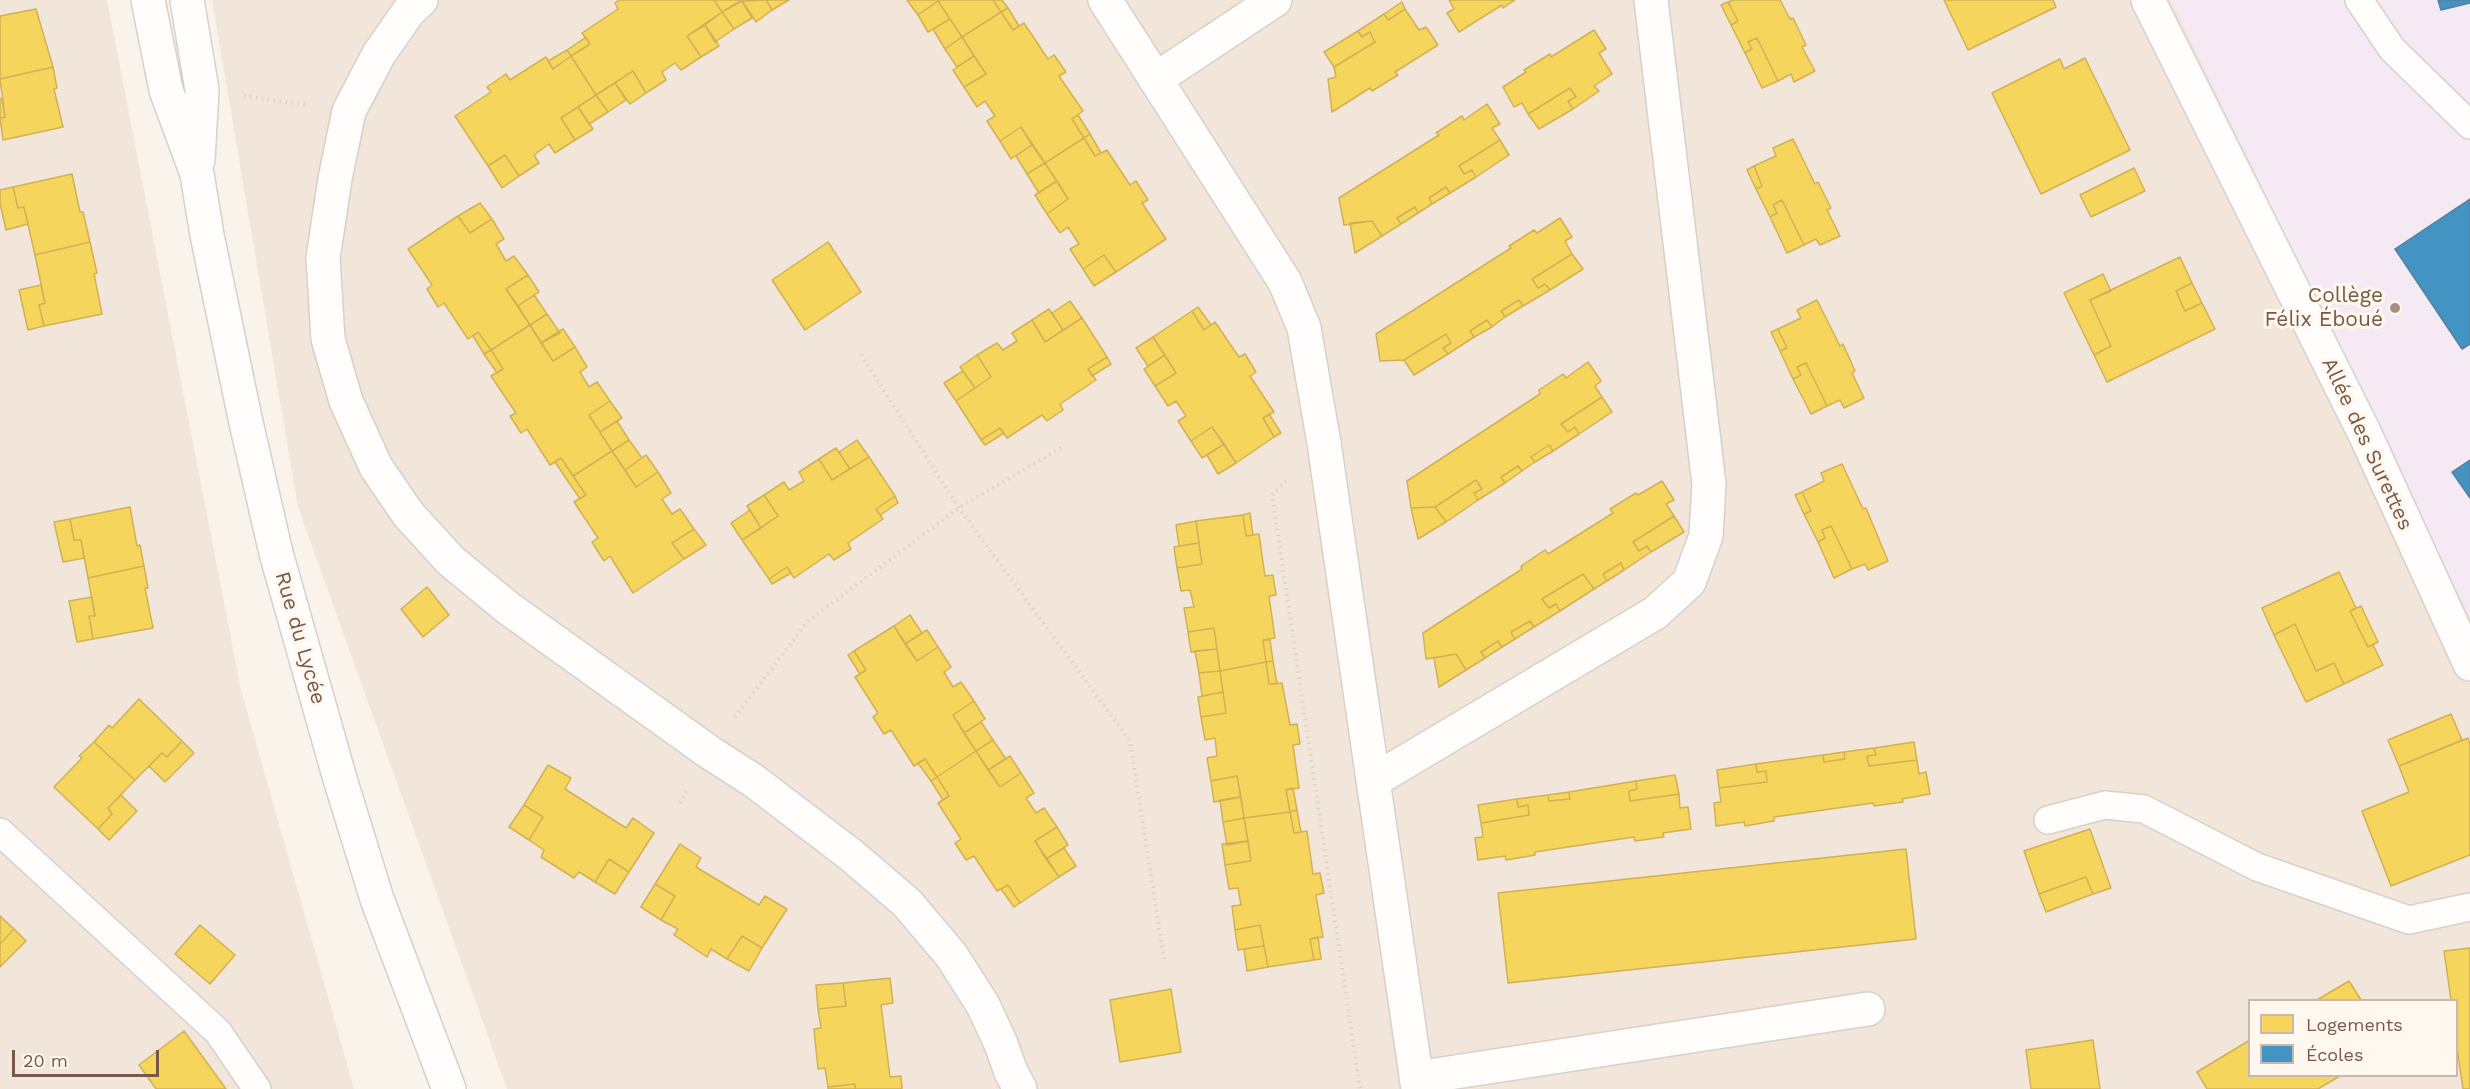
<!DOCTYPE html>
<html>
<head>
<meta charset="utf-8">
<style>
  body { margin:0 }
  #map { position:relative; width:2470px; height:1089px; overflow:hidden; background:#f9f3ec; font-family:"Work Sans",sans-serif }
  canvas { display:block }
  .legend { position:absolute; left:2248px; top:999px; width:210px; height:78px; box-sizing:border-box; background:#fff8ef; border:2px solid #cab8ad; margin:0; padding:8px 10px; list-style:none; font-size:18px; color:#7a5849 }
  .legend li { display:flex; align-items:center; gap:12px; height:30px }
  .legend b { width:30px; border:2px solid #cab8ad }
  .scale { position:absolute; left:12px; top:1050px; width:147px; height:27px; box-sizing:border-box; border:3px solid #7a5849; border-top:0; padding-left:8px; font-size:18px; line-height:21px; white-space:nowrap; color:#7a5849; -webkit-text-stroke:4px #fff8ef; paint-order:stroke }
</style>
</head>
<body>
<div id="map">
<canvas width="2470" height="1089"></canvas>
<ul class="legend">
<li><b style="height:16px;background:#f6d55c"></b>Logements</li>
<li><b style="height:16px;background:#4393c3"></b>Écoles</li>
</ul>
<div class="scale">20 m</div>
</div>
<script>
const ctx = document.querySelector('canvas').getContext('2d');
ctx.lineJoin = 'round';
function fill(path, color) { ctx.fillStyle = color; ctx.fill(path, 'evenodd'); }
const shape = rows => new Path2D(rows.map(r => 'M' + r).join(''));
function strokePath(path, color, width, dash) { ctx.strokeStyle = color; ctx.lineWidth = width; ctx.lineCap = dash ? 'butt' : 'round'; ctx.setLineDash(dash || []); ctx.stroke(path); }
function drawText(font, color, halo, rows, align = 'center') {
  ctx.font = font + ' "Work Sans",sans-serif'; ctx.lineWidth = 6; ctx.setLineDash([]); ctx.textBaseline = 'middle'; ctx.strokeStyle = halo; ctx.fillStyle = color; for (const [text, x, y, turn = 0] of rows) {
    ctx.save(); ctx.translate(x, y); ctx.rotate((+turn || 0) * Math.PI / 180); ctx.textAlign = isNaN(turn) ? turn : align; if (halo) ctx.strokeText(text, 0, 0); ctx.fillText(text, 0, 0); ctx.restore();
  }
}
fill(shape([
  [0,0,107,0,241,690,354,1089,0,1089],
  [212,0,2470,0,2470,1089,507,1089,298,507],
  [2250,1000,2456,1000,2456,1076,2250,1076]
]), '#f2e5d9');
fill(shape([
  [2171,0,2470,0,2470,617]
]), '#f5eaf4');
const homes = shape([
  [619,0,714,0,722,12,687,36,701,57,681,70,675,63,662,72,666,80,646,93,633,71,596,95,571,56,590,44,582,33,618,9,615,3,619,0],
  [714,0,742,0,722,12,714,0],
  [766,0,789,0,772,10,766,0],
  [766,0,772,10,756,22,742,1,766,0],
  [907,0,993,0,1001,12,962,37,938,1,918,15,907,0],
  [993,0,1002,0,1008,8,1001,12,993,0],
  [1449,0,1515,0,1503,8,1502,5,1459,32,1447,13,1454,9,1449,0],
  [1733,0,1780,0,1790,19,1793,18,1806,45,1802,47,1815,71,1794,82,1791,74,1778,81,1757,38,1748,42,1752,49,1745,53,1731,25,1738,21,1728,2,1733,0],
  [1944,0,2053,0,2056,7,1968,50,1944,0],
  [742,1,752,18,734,29,722,12,742,1],
  [938,1,950,19,928,32,918,15,938,1],
  [1402,2,1405,9,1388,20,1384,14,1402,2],
  [1728,2,1738,21,1731,25,1721,5,1728,2],
  [1008,8,1019,26,1013,30,1001,12,1008,8],
  [36,9,53,67,0,79,0,16,36,9],
  [1405,9,1419,30,1426,27,1438,45,1395,72,1398,75,1372,91,1370,88,1332,112,1328,79,1336,77,1334,67,1375,42,1370,32,1362,37,1358,31,1384,14,1388,20,1405,9],
  [722,12,734,29,715,42,705,25,722,12],
  [1001,12,1013,30,1024,23,1048,59,1054,55,1066,72,1059,76,1083,111,1072,119,1084,138,1045,163,1021,127,1000,141,987,121,995,116,985,101,977,107,964,87,986,74,962,37,1001,12],
  [950,19,962,37,945,49,933,29,950,19],
  [705,25,719,46,701,57,687,36,705,25],
  [1594,30,1606,49,1599,53,1612,74,1594,86,1599,91,1573,109,1568,101,1576,97,1570,88,1528,114,1522,103,1514,107,1503,87,1526,72,1524,70,1550,54,1551,57,1594,30],
  [1358,31,1362,37,1370,32,1375,42,1334,67,1324,52,1358,31],
  [586,37,590,44,571,56,567,50,586,37],
  [962,37,974,56,957,67,945,49,962,37],
  [1757,38,1778,81,1762,88,1745,53,1752,49,1748,42,1757,38],
  [567,50,571,56,553,69,548,61,567,50],
  [571,56,596,95,561,118,575,140,555,153,549,144,534,155,539,163,519,176,505,155,488,166,455,116,491,92,487,87,506,74,510,80,546,57,553,69,571,56],
  [974,56,986,74,964,87,953,70,974,56],
  [2085,58,2130,150,2041,194,1992,93,2060,59,2064,69,2085,58],
  [53,67,57,88,54,89,63,127,3,140,0,118,5,117,0,79,53,67],
  [633,71,646,93,630,104,615,83,633,71],
  [615,83,626,100,608,112,596,95,615,83],
  [1570,88,1576,97,1568,101,1573,109,1539,129,1528,114,1570,88],
  [596,95,608,112,589,124,578,107,596,95],
  [2,98,5,117,0,118,0,99,2,98],
  [1487,104,1500,124,1492,128,1500,140,1459,166,1464,174,1472,170,1476,177,1450,193,1446,187,1429,198,1432,204,1418,213,1415,207,1397,218,1401,224,1382,236,1372,221,1344,225,1339,198,1439,135,1436,133,1462,116,1464,120,1487,104],
  [578,107,593,129,575,140,561,118,578,107],
  [1078,115,1090,134,1084,138,1072,119,1078,115],
  [1021,127,1032,145,1011,159,1000,141,1021,127],
  [1090,134,1101,153,1095,156,1084,138,1090,134],
  [1084,138,1095,156,1107,150,1130,185,1136,181,1148,200,1142,203,1166,239,1116,272,1104,255,1083,269,1070,249,1079,244,1068,227,1060,233,1047,214,1068,199,1045,163,1084,138],
  [1793,139,1815,184,1818,182,1831,208,1827,210,1840,236,1820,245,1816,239,1804,245,1782,200,1773,205,1777,213,1770,217,1756,189,1762,186,1754,166,1776,156,1773,148,1793,139],
  [1500,140,1509,155,1476,177,1472,170,1464,174,1459,166,1500,140],
  [1032,145,1045,163,1027,174,1016,156,1032,145],
  [505,155,519,176,502,188,488,166,505,155],
  [1045,163,1057,181,1039,193,1027,174,1045,163],
  [1754,166,1762,186,1756,189,1747,170,1754,166],
  [2134,168,2145,191,2091,217,2080,195,2134,168],
  [72,174,80,212,83,212,90,242,35,255,24,207,18,208,13,187,72,174],
  [1057,181,1068,199,1047,214,1035,195,1057,181],
  [13,187,18,208,24,207,28,224,6,230,0,203,0,190,13,187],
  [1446,187,1450,193,1432,204,1429,198,1446,187],
  [1782,200,1804,245,1787,253,1770,217,1777,213,1773,205,1782,200],
  [480,203,492,219,470,233,458,216,480,203],
  [1415,207,1418,213,1401,224,1397,218,1415,207],
  [458,216,470,233,492,219,504,239,496,244,506,261,514,256,528,275,506,289,530,325,491,350,478,332,468,339,444,303,438,307,427,289,432,285,408,249,458,216],
  [1560,218,1572,237,1565,241,1572,254,1532,279,1538,288,1545,284,1550,290,1523,306,1519,300,1501,311,1505,317,1492,327,1487,320,1470,331,1474,337,1448,354,1443,348,1451,343,1446,334,1404,360,1380,361,1376,334,1511,248,1509,246,1534,230,1537,233,1560,218],
  [1372,221,1382,236,1355,253,1350,223,1372,221],
  [90,242,97,273,94,274,102,314,44,326,39,305,45,303,35,255,90,242],
  [828,242,861,292,805,330,772,280,828,242],
  [1572,254,1583,269,1550,290,1545,284,1538,288,1532,279,1572,254],
  [1104,255,1116,272,1094,286,1083,269,1104,255],
  [2180,257,2192,283,2176,291,2185,311,2202,303,2215,329,2107,382,2094,355,2111,346,2090,300,2180,257],
  [2103,274,2111,291,2090,300,2111,346,2094,355,2064,293,2103,274],
  [528,275,539,292,518,306,506,289,528,275],
  [2192,283,2202,303,2185,311,2176,291,2192,283],
  [41,285,45,303,39,305,44,326,28,330,19,290,41,285],
  [534,295,547,314,530,325,518,306,534,295],
  [1519,300,1523,306,1505,317,1501,311,1519,300],
  [1817,300,1840,346,1843,344,1855,371,1852,373,1864,398,1844,408,1840,400,1827,406,1806,363,1797,367,1801,375,1793,379,1780,351,1787,348,1778,329,1801,318,1797,310,1817,300],
  [1070,301,1082,318,1063,330,1052,313,1070,301],
  [1198,307,1211,325,1204,330,1192,311,1198,307],
  [1049,309,1063,330,1045,342,1032,320,1049,309],
  [1192,311,1204,330,1215,322,1239,357,1245,354,1256,372,1250,376,1274,412,1263,418,1274,437,1236,463,1212,427,1191,441,1178,421,1186,416,1176,401,1168,406,1155,386,1176,373,1153,337,1192,311],
  [547,314,560,333,541,343,530,325,547,314],
  [1082,318,1107,357,1088,369,1096,380,1060,404,1063,410,1047,421,1042,415,1007,438,1000,428,981,440,956,401,991,377,977,355,997,343,1003,350,1017,341,1012,333,1032,320,1045,342,1082,318],
  [1487,320,1492,327,1474,337,1470,331,1487,320],
  [530,325,553,361,575,347,587,367,580,372,589,387,597,382,610,401,589,415,612,451,573,476,561,458,550,465,527,429,521,433,510,416,516,413,491,376,503,369,491,350,530,325],
  [563,329,575,347,553,361,541,343,563,329],
  [1778,329,1787,348,1780,351,1771,332,1778,329],
  [478,332,491,350,484,354,473,336,478,332],
  [1446,334,1451,343,1443,348,1448,354,1414,375,1404,360,1446,334],
  [1153,337,1165,355,1148,366,1136,348,1153,337],
  [491,350,503,369,497,373,484,354,491,350],
  [977,355,991,377,975,388,960,367,977,355],
  [1165,355,1176,373,1155,386,1144,369,1165,355],
  [1107,357,1111,364,1092,376,1088,369,1107,357],
  [1588,362,1601,381,1595,386,1602,397,1561,424,1568,432,1575,427,1579,434,1553,451,1549,445,1531,457,1535,462,1522,471,1518,466,1501,477,1505,483,1478,500,1474,493,1482,489,1476,480,1435,507,1411,508,1407,481,1540,394,1539,390,1563,374,1566,378,1588,362],
  [1806,363,1827,406,1811,414,1793,379,1801,375,1797,367,1806,363],
  [963,371,975,388,956,401,944,383,963,371],
  [1602,397,1612,412,1579,434,1575,427,1568,432,1561,424,1602,397],
  [610,401,622,418,600,432,589,415,610,401],
  [1269,414,1281,433,1274,437,1263,418,1269,414],
  [617,421,629,440,612,451,600,432,617,421],
  [1212,427,1224,444,1202,458,1191,441,1212,427],
  [1000,428,1004,433,985,445,981,440,1000,428],
  [629,440,642,458,625,470,612,451,629,440],
  [857,440,869,457,850,469,839,452,857,440],
  [1224,444,1236,463,1218,474,1207,455,1224,444],
  [1549,445,1553,451,1535,462,1531,457,1549,445],
  [836,448,850,469,832,480,819,459,836,448],
  [612,451,636,487,658,472,671,493,662,499,672,514,680,509,694,529,672,543,684,559,633,593,610,556,604,561,592,542,598,538,574,502,586,495,573,476,612,451],
  [646,455,658,472,636,487,625,470,646,455],
  [869,457,895,496,876,509,883,519,848,543,851,549,834,560,829,554,794,578,787,567,769,579,742,540,778,516,764,495,784,482,789,490,804,481,799,472,819,459,832,480,869,457],
  [561,458,586,495,580,499,555,462,561,458],
  [1842,464,1863,509,1866,508,1888,561,1868,570,1865,564,1852,569,1831,526,1822,530,1825,538,1818,542,1804,514,1811,511,1802,492,1824,481,1821,473,1842,464],
  [1518,466,1522,471,1505,483,1501,477,1518,466],
  [1476,480,1482,489,1474,493,1478,500,1446,522,1435,507,1476,480],
  [1662,481,1674,500,1666,504,1674,516,1633,542,1639,551,1647,546,1651,552,1624,570,1621,563,1603,574,1607,581,1594,589,1583,574,1542,599,1549,608,1556,604,1560,611,1534,627,1530,621,1511,632,1515,639,1502,647,1498,641,1481,652,1485,658,1466,670,1456,654,1426,659,1423,633,1522,569,1521,566,1545,550,1548,554,1613,513,1610,509,1636,493,1638,495,1662,481],
  [1802,492,1811,511,1804,514,1795,495,1802,492],
  [764,495,778,516,761,528,747,506,764,495],
  [895,496,898,503,880,515,876,509,895,496],
  [130,507,137,546,140,545,144,566,88,578,81,540,74,540,70,519,130,507],
  [1435,507,1446,522,1418,539,1411,508,1435,507],
  [750,510,761,528,742,540,731,523,750,510],
  [1250,513,1253,535,1246,536,1243,515,1250,513],
  [1243,515,1246,536,1259,534,1265,576,1273,575,1276,595,1269,596,1275,638,1263,640,1266,662,1220,671,1214,628,1188,632,1184,608,1194,607,1190,590,1181,591,1177,568,1202,564,1196,521,1243,515],
  [1674,516,1684,532,1651,552,1647,546,1639,551,1633,542,1674,516],
  [70,519,74,540,81,540,84,558,63,562,54,522,70,519],
  [1196,521,1199,543,1179,546,1176,525,1196,521],
  [1831,526,1852,569,1834,578,1818,542,1825,538,1822,530,1831,526],
  [694,529,706,545,684,559,672,543,694,529],
  [1199,543,1202,564,1177,568,1174,547,1199,543],
  [1621,563,1624,570,1607,581,1603,574,1621,563],
  [144,566,148,588,145,588,153,628,93,639,89,616,95,616,88,578,144,566],
  [787,567,791,573,772,584,769,579,787,567],
  [2339,572,2356,608,2350,611,2368,647,2373,645,2383,665,2344,684,2334,663,2316,671,2295,624,2274,635,2262,608,2339,572],
  [1583,574,1594,589,1560,611,1556,604,1549,608,1542,599,1583,574],
  [427,587,449,615,423,637,401,609,427,587],
  [92,597,95,616,89,616,93,639,77,642,69,601,92,597],
  [2361,606,2378,642,2368,647,2350,611,2361,606],
  [910,615,922,633,905,644,894,626,910,615],
  [1530,621,1534,627,1515,639,1511,632,1530,621],
  [2295,624,2316,671,2334,663,2344,684,2306,702,2274,635,2295,624],
  [894,626,917,661,938,647,951,667,944,672,953,687,961,682,974,701,953,715,976,751,937,777,925,759,914,766,891,730,884,734,873,717,878,713,855,677,866,670,854,651,894,626],
  [1214,628,1217,649,1191,652,1188,632,1214,628],
  [927,630,938,647,917,661,905,644,927,630],
  [1263,640,1270,640,1273,661,1266,662,1263,640],
  [1498,641,1502,647,1485,658,1481,652,1498,641],
  [1217,649,1220,671,1199,673,1195,651,1217,649],
  [854,651,866,670,860,674,848,655,854,651],
  [1456,654,1466,670,1439,687,1434,658,1456,654],
  [1273,661,1277,684,1269,684,1266,662,1273,661],
  [1266,662,1269,684,1282,683,1290,725,1297,724,1300,744,1293,745,1299,788,1286,790,1290,812,1244,818,1237,776,1211,781,1207,758,1217,756,1215,738,1205,740,1201,717,1226,713,1220,671,1266,662],
  [1220,671,1223,692,1202,696,1199,673,1220,671],
  [1223,692,1226,713,1201,717,1198,697,1223,692],
  [139,699,182,741,167,757,162,753,135,780,94,742,109,725,112,728,139,699],
  [974,701,985,719,964,733,953,715,974,701],
  [2451,714,2462,740,2399,766,2388,740,2451,714],
  [981,722,993,740,976,751,964,733,981,722],
  [2468,738,2470,744,2470,855,2391,886,2362,811,2409,792,2399,766,2468,738],
  [993,740,1006,759,988,770,976,751,993,740],
  [182,741,194,753,165,782,149,766,162,753,167,757,182,741],
  [94,742,135,780,108,808,112,814,98,829,54,787,82,758,79,756,94,742],
  [1914,742,1917,760,1869,766,1867,756,1876,755,1874,748,1914,742],
  [1874,748,1876,755,1867,756,1869,766,1917,760,1919,774,1926,772,1930,794,1902,799,1903,802,1874,806,1873,803,1774,817,1774,821,1745,826,1744,822,1716,826,1714,803,1721,802,1719,788,1767,782,1766,771,1757,772,1756,764,1823,755,1824,762,1845,759,1844,752,1874,748],
  [976,751,1000,787,1021,773,1034,793,1026,798,1036,813,1044,808,1057,827,1035,841,1059,877,1020,903,1008,885,997,891,974,856,966,860,955,843,961,839,938,803,949,796,937,777,976,751],
  [1844,752,1845,759,1824,762,1823,755,1844,752],
  [1010,756,1021,773,1000,787,988,770,1010,756],
  [925,759,937,777,931,781,918,763,925,759],
  [1756,764,1757,772,1766,771,1767,782,1719,788,1717,770,1756,764],
  [548,765,571,778,565,789,626,828,633,818,654,833,629,872,609,859,595,882,579,872,574,878,541,857,544,850,529,840,543,817,524,805,548,765],
  [1675,775,1679,794,1630,801,1629,791,1637,789,1636,781,1675,775],
  [1237,776,1241,797,1214,802,1211,781,1237,776],
  [937,777,949,796,943,800,931,781,937,777],
  [1636,781,1637,789,1629,791,1630,801,1679,794,1680,808,1688,807,1691,829,1663,833,1664,837,1635,841,1634,837,1535,852,1535,855,1506,860,1505,856,1478,860,1475,838,1483,837,1481,823,1529,815,1528,805,1518,807,1517,799,1548,795,1549,801,1570,799,1569,792,1636,781],
  [1293,788,1297,810,1290,812,1286,790,1293,788],
  [1569,792,1570,799,1549,801,1548,795,1569,792],
  [121,795,137,811,109,840,98,829,112,814,108,808,121,795],
  [1241,797,1244,818,1223,822,1220,800,1241,797],
  [1517,799,1518,807,1528,805,1529,815,1481,823,1478,805,1517,799],
  [524,805,543,817,529,840,509,827,524,805],
  [1297,810,1301,832,1294,833,1290,812,1297,810],
  [1290,812,1294,833,1307,831,1313,874,1320,873,1324,893,1316,895,1323,937,1310,939,1314,960,1268,967,1260,925,1235,930,1232,906,1241,905,1238,888,1229,889,1225,865,1251,861,1244,818,1290,812],
  [1244,818,1248,841,1227,845,1223,822,1244,818],
  [1057,827,1068,845,1046,859,1035,841,1057,827],
  [2090,829,2111,888,2093,894,2086,877,2039,894,2024,851,2090,829],
  [1248,841,1251,861,1225,865,1222,844,1248,841],
  [680,844,701,858,696,867,759,905,765,896,787,909,762,948,742,936,727,959,711,949,707,957,674,935,678,929,661,920,675,896,655,884,680,844],
  [1064,848,1076,866,1059,877,1046,859,1064,848],
  [1906,849,1916,939,1508,983,1498,893,1906,849],
  [609,859,629,872,615,894,595,882,609,859],
  [2086,877,2093,894,2046,912,2039,894,2086,877],
  [655,884,675,896,661,920,641,907,655,884],
  [1008,885,1020,903,1014,907,1001,889,1008,885],
  [0,916,14,929,0,944,0,916],
  [200,925,235,955,210,984,175,954,200,925],
  [1260,925,1264,946,1238,950,1235,930,1260,925],
  [14,929,26,941,0,967,0,944,14,929],
  [742,936,762,948,749,971,727,959,742,936],
  [1318,937,1321,959,1314,960,1310,939,1318,937],
  [1264,946,1268,967,1247,971,1244,949,1264,946],
  [2470,948,2470,1089,2463,1089,2456,1041,2456,1000,2451,1000,2444,951,2470,948],
  [890,978,893,1003,881,1005,890,1077,901,1076,902,1089,855,1089,855,1084,828,1087,825,1068,818,1069,814,1029,821,1028,818,1009,846,1006,843,983,890,978],
  [2349,981,2361,1000,2317,1000,2349,981],
  [843,983,846,1006,818,1009,816,985,843,983],
  [1171,989,1181,1052,1120,1062,1110,1000,1171,989],
  [184,1031,226,1089,156,1089,139,1065,184,1031],
  [2093,1040,2100,1089,2031,1089,2026,1050,2093,1040],
  [2250,1040,2250,1076,2340,1076,2318,1089,2207,1089,2197,1072,2250,1040],
  [855,1084,855,1089,828,1089,828,1087,855,1084]
]);
fill(homes, '#f6d55c');
strokePath(homes, '#d1b056', 1.5);
const schools = shape([
  [2438,0,2470,0,2470,3,2441,10,2438,0],
  [2470,199,2470,344,2462,349,2395,249,2470,199],
  [2470,460,2470,498,2452,472,2470,460]
]);
fill(schools, '#4393c3');
strokePath(schools, '#54819e', 1.5);
const service = shape([
  [2359,0,2392,49,2470,125],
  [2048,820,2105,805,2144,809,2257,867,2409,920,2470,907],
  [0,832,218,1032,257,1089]
]);
const minor = shape([
  [148,0,166,90,197,174,207,235,245,418,276,553,340,779,377,899,449,1089],
  [187,0,202,90,198,160],
  [421,0,409,11,379,54,349,111,335,179,323,258,328,339,346,401,376,467,408,514,451,561,508,608,709,752,754,781,851,855,907,903,951,955,983,1005,1001,1044,1011,1072,1020,1089],
  [1105,0,1285,282,1304,328,1324,443,1418,1089],
  [2148,0,2365,434,2470,664],
  [1156,79,1275,0],
  [1373,781,1655,613,1689,582,1706,536,1709,484,1651,0],
  [1416,1078,1868,1009]
]);
strokePath(service, '#d8d0ca', 30);
strokePath(minor, '#d8d0ca', 36);
strokePath(shape([
  [244,96,308,105],
  [861,355,959,508,1130,741,1164,959],
  [1286,481,1272,495,1360,1089],
  [735,717,807,622,959,508,1062,447],
  [680,803,688,788]
]), '#dcd2ce', 4, [1.5, 4.5]);
strokePath(service, '#fefdfc', 27);
strokePath(minor, '#fefdfc', 33);
for (const [x, y, r, color] of [
  [2395,308,6,"#a68e82"]
]) { const dot = new Path2D(); dot.arc(x, y, r, 0, 2 * Math.PI); ctx.fillStyle = color; ctx.fill(dot); strokePath(dot, '#fff8ef', 2); }
drawText('21px', '#7a5849', '#fff8ef', [
  ["Collège",2383,296],
  ["Félix Éboué",2383,320]
], 'right');
drawText('21px', '#7a5849', '#fff8ef', [
  ["Allée des Surettes",2367,444,65],
  ["Rue du Lycée",300,638,74]
]);
</script>
</body>
</html>
